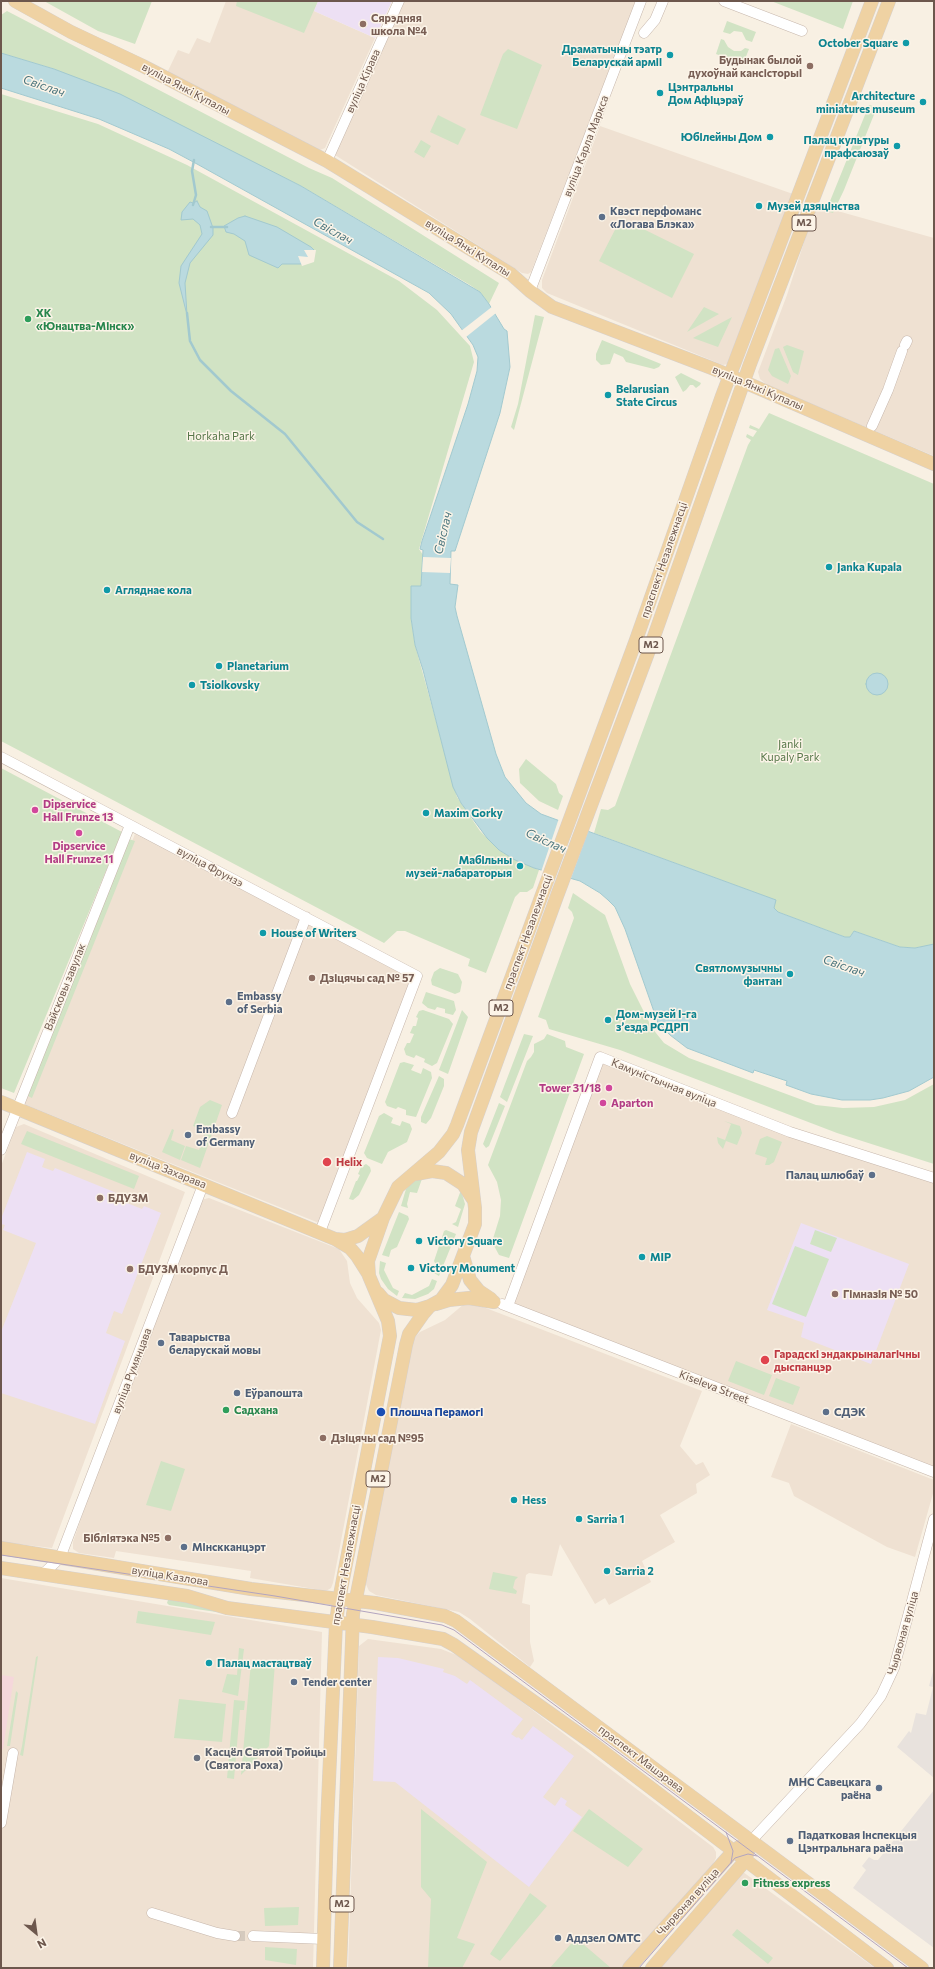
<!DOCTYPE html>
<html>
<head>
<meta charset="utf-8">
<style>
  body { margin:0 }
  #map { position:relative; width:935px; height:1969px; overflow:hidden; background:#f8f0e3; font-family:Commissioner,sans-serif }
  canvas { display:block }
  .frame { position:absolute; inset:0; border:2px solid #6d574d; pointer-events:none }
  .north { position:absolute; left:16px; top:1913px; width:40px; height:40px; -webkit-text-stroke:3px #fcf4e8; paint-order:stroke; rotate:151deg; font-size:11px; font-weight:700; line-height:16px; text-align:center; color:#6d574d }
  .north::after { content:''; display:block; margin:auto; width:14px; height:18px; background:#6d574d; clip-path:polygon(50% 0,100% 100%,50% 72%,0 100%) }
</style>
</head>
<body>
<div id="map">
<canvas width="935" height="1969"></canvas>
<div class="frame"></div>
<div class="north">N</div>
</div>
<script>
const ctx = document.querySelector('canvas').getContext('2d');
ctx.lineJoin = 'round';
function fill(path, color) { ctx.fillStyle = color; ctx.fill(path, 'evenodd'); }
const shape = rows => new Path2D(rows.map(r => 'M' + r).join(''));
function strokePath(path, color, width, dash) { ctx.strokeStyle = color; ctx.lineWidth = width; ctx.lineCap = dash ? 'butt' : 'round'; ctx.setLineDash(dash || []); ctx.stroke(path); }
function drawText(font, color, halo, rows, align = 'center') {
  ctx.font = font + ' Commissioner,sans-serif'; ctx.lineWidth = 3; ctx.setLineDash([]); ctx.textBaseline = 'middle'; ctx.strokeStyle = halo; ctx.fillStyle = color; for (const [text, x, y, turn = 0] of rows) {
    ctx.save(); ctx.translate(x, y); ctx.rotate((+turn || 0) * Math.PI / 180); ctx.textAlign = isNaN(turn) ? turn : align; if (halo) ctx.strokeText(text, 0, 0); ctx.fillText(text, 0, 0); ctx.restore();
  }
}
fill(shape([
  [226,1,318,1,314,11,375,38,325,148,320,150,167,73,178,50,189,54,197,38,210,43],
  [404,1,636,1,531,272,528,274,522,273,335,155],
  [600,126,793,194,728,364,723,365,547,293,542,288,542,280],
  [816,205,934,238,934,456,767,385,760,379,758,372,787,295],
  [135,834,414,980,319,1223,24,1104],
  [600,1057,725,1107,934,1176,934,1472,508,1306],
  [24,1124,185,1192,52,1548,1,1542,1,1166,16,1127],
  [209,1198,339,1249,347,1261,350,1283,357,1298,379,1323,381,1330,333,1583,331,1588,326,1591,250,1578,251,1571,116,1551,114,1558,79,1553,73,1549,73,1542,111,1432,201,1200],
  [464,1304,478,1305,702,1391,680,1446,696,1465,703,1462,710,1475,696,1484,697,1493,660,1515,675,1542,642,1561,651,1582,609,1605,605,1598,595,1604,560,1544,552,1576,529,1573,526,1575,522,1603,530,1605,530,1642,534,1661,530,1667,470,1619,459,1612,376,1595,369,1591,365,1582,410,1349,414,1338,420,1332,445,1320],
  [791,1424,934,1480,934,1490,915,1557,887,1547,794,1496,789,1483,771,1477],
  [1,1578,322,1632,313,1968,1,1968],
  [368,1639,441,1649,464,1658,713,1847,716,1852,716,1858,706,1878,626,1968,348,1968,359,1646],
  [743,1872,875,1968,655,1968]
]), '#efe1d2');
fill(shape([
  [934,1668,934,1778,897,1747,909,1731,911,1733,916,1713,926,1715,933,1687,929,1686],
  [934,1790,934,1948,853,1888,866,1870,862,1866,869,1857,874,1860,878,1860]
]), '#e8e2dd');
fill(shape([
  [318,1,392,1,375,38,314,11],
  [27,1152,45,1159,42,1167,53,1171,55,1168,129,1198,127,1203,142,1209,144,1206,161,1213,122,1314,114,1311,106,1333,125,1341,95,1424,1,1393,1,1332,36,1243,3,1230,5,1225,1,1224,1,1219],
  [801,1223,909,1264,871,1364,801,1337,804,1323,767,1310],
  [378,1657,398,1658,444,1669,443,1672,455,1676,467,1684,470,1680,523,1719,511,1734,517,1738,518,1737,522,1740,533,1726,574,1756,543,1797,555,1806,561,1797,567,1801,565,1805,582,1817,529,1887,395,1782,373,1781]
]), '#ede0f4');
fill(shape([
  [1,1675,14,1677,3,1749,1,1749]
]), '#f5d7db');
fill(shape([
  [44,1,152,1,135,44,98,31],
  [237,1,318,1,304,33,236,6],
  [771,1,853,1,843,29],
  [7,11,309,168,332,178,499,283,489,304,480,292,470,285,301,186,54,69,1,53,1,15],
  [727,21,756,32,752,42,746,40,742,32,734,31,730,34,723,32],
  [721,39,724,40,728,47,734,51,741,51,745,48,749,49,743,64,716,54],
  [508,49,542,65,517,129,480,115,503,54],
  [1,94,98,124,187,165,399,281,437,310,470,346,474,362,419,549,423,555,421,587,411,587,411,618,415,645,457,797,480,831,499,850,515,860,539,870,533,888,527,892,520,892,515,897,486,973,468,966,470,959,405,931,397,931,384,943,1,741],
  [869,105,877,107,844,190,833,213,826,211],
  [438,115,466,129,458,145,430,132],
  [421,140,431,146,424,158,414,152],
  [621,218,694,254,672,298,599,261],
  [704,307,719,314,687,332],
  [535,315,544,317,514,430,511,427,518,404],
  [732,317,718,347,693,338],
  [602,340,661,364,659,367,654,369,626,362,623,357,614,353,610,364,601,365,596,360,596,354],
  [787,345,804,351,798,375,793,372,783,347],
  [779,348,791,376,788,384,772,376,768,370,775,349],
  [681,373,701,383,700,385,696,388,693,385,690,385,686,390,683,392,675,377],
  [769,413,934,484,934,944,931,946,915,948,900,947,854,931,850,937,845,937,778,912,774,908,775,900,594,833,601,809,608,810,615,806,748,445,751,440,746,437,747,434,753,437,757,431,749,428,750,425,759,429],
  [526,759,556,784,559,793,563,796,558,810,539,801,520,783,519,769],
  [1,768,122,832,14,1093,1,1088],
  [126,838,135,841,32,1098,24,1094],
  [573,893,605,915,630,984,652,1028,664,1043,689,1058,816,1105,843,1108,874,1107,905,1100,934,1084,934,1164,837,1133,620,1050,549,1029,546,1020,538,1017,574,918,572,912,568,908],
  [440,968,458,974,462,982,460,992,455,994,432,985,431,980,434,972],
  [426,992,454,1001,456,1010,453,1015,445,1013,445,1009,437,1007,435,1010,428,1008,422,1003],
  [423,1010,449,1019,453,1024,437,1063,432,1066,424,1062,425,1059,416,1055,414,1058,406,1055,404,1049,407,1043,410,1043,414,1034,410,1033,413,1026,416,1026,418,1018,416,1017,419,1011],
  [462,1010,468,1017,448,1074,439,1070],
  [524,1034,533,1036,507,1102,500,1097],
  [547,1034,565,1041,566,1047,584,1054,509,1258,499,1255,492,1242,500,1216,501,1200,497,1182,488,1165,527,1061,531,1057,534,1052,534,1044,544,1039],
  [404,1062,414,1065,411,1070,421,1074,423,1068,431,1072,432,1078,416,1117,406,1115,406,1110,398,1107,396,1109,387,1106,385,1102,400,1063],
  [439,1076,444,1079,444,1086,431,1118,426,1124,421,1122,421,1117],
  [210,1100,222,1105,200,1168,181,1160,186,1146,199,1150,206,1131,193,1126,200,1107],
  [499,1103,505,1106,489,1146,486,1148,483,1144],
  [384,1113,393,1118,391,1123,400,1126,402,1121,410,1124,412,1129,407,1142,388,1152,382,1164,367,1158,364,1153,379,1116],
  [724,1121,740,1126,742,1133,737,1145,726,1141,723,1149,718,1143,717,1137,725,1140,731,1124],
  [172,1129,174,1130,171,1140,185,1146,180,1160,162,1152],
  [27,1131,139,1176,134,1189,21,1144],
  [767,1136,782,1142,774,1162,769,1165,765,1165,767,1158,755,1154,760,1139],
  [366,1164,370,1167,371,1171,359,1195,353,1200,349,1199,356,1181,357,1181,360,1175,358,1174,361,1167],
  [423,1176,417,1193,410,1192,407,1204,408,1208,401,1206,406,1189,414,1181],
  [461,1190,465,1204,458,1227,452,1224,456,1222,461,1209,455,1206],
  [399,1212,408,1216,409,1219,397,1247,391,1250,389,1257,382,1255],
  [446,1230,456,1234,439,1276,434,1273,437,1267,434,1261,444,1231],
  [815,1230,837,1238,831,1252,810,1244],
  [795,1246,829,1259,806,1317,772,1304],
  [380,1261,386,1263,384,1270,393,1288,399,1291,397,1296,388,1289,381,1279,379,1273],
  [432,1279,437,1281,434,1289,428,1294,415,1299,402,1298,405,1293,412,1295,429,1286],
  [736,1361,772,1375,764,1395,728,1381],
  [776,1378,800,1387,793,1405,769,1396],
  [161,1461,185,1469,171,1511,146,1505],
  [493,1572,518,1577,515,1580,513,1588,517,1591,516,1594,489,1589],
  [169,1597,194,1601,223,1613,169,1605,167,1603],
  [138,1611,215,1622,211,1635,136,1623],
  [239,1648,244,1649,238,1696,222,1692,227,1674,237,1675],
  [38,1656,23,1756,20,1755,22,1746,36,1657],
  [251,1662,275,1662,269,1746,241,1775],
  [16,1691,18,1693,10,1746,7,1746],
  [179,1699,226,1704,222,1742,174,1738],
  [234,1700,245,1701,244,1710,240,1710,234,1779,227,1778],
  [421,1809,487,1862,457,1938,475,1944,462,1968,428,1968,431,1899,421,1887],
  [589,1809,643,1849,628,1867,573,1831],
  [530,1893,547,1906,500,1961,490,1954],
  [299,1907,298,1925,265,1926,264,1908],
  [737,1929,773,1958,768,1964,732,1935],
  [576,1938,611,1968,550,1968],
  [265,1947,297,1949,296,1965,265,1960]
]), '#d1e3c4');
const water = shape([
  [1,53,54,69,120,94,301,186,480,292,489,304,504,329,507,331,510,367,500,413,455,551,451,551,450,584,458,585,455,607,457,616,496,754,505,777,526,803,541,814,776,900,774,908,778,912,845,937,850,937,854,931,900,947,915,948,934,944,934,1077,909,1091,883,1098,870,1100,842,1100,811,1094,786,1085,787,1081,754,1070,753,1073,687,1048,670,1035,658,1023,625,929,615,907,608,900,600,893,580,881,534,868,515,860,499,850,487,838,461,803,453,787,423,670,415,645,411,618,411,586,421,586,423,550,420,549,422,541,468,404,477,371,478,357,473,345,451,314,429,293,197,164,169,149,99,119,1,88,1,53],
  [197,201,200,207,207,211,213,228,213,235,190,263,185,283,187,315,179,283,181,266,202,234,200,225,193,219,181,220,182,212,190,202,193,203,197,201],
  [245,216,277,227,311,247,314,250,312,261,304,264,282,264,278,268,249,255,245,241,234,234,226,232,224,226,238,218,245,216],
  '866 684a11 11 0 1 1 22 0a11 11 0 1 1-22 0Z'
]);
fill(water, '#badadf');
strokePath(water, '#a2c9cf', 1);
fill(shape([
  [304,250,316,250,314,262,302,266,298,256,308,257],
  [493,306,496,313,466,337,461,331],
  [423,557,451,558,450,573,422,572],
  [559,818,589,829,570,881,541,872]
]), '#f8f0e3');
strokePath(shape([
  [193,205,196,195,192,171,194,160],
  [211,227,227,227],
  [187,313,190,341,200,360,231,391,285,434,357,522,383,539]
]), '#a2c9cf', 2.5);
strokePath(shape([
  [235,1936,253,1936]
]), '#d5cabe', 10, [10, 5]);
const minor = shape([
  [724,1,802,31],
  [644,33,655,20,663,1],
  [327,161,399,1],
  [530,291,641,1],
  [905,345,907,341],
  [872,426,888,390,902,351],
  [1,757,417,976,320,1232],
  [232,1113,306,917],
  [1,1150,130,825],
  [502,1304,934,1472],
  [508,1306,600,1057,790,1132,934,1178],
  [44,1573,60,1558,203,1185],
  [1,1823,13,1753],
  [751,1841,860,1724,881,1696,894,1668,934,1519],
  [152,1913,217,1933,235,1936],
  [253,1936,323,1939]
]);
const major = shape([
  [15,1,71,32,143,66,327,161,511,274,530,291,552,307,714,369,934,464],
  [1,1102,335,1239,350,1248,357,1256,369,1275],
  [416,1174,432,1171,446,1173,463,1184,473,1199],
  [335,1239,345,1240,358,1236,383,1218],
  [463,1256,470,1280,479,1291,491,1299],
  [378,1293,384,1300,399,1308,417,1310,430,1306],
  [436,1304,449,1300,469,1298,494,1302],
  [1,1548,251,1589,375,1603,445,1616,456,1621,922,1968],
  [1,1568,187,1596,227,1608,372,1627,443,1639,454,1645,592,1743,887,1968],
  [323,1968,327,1825,336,1623,339,1600,390,1336,388,1321,369,1276,368,1261,383,1218,398,1187,439,1152,453,1134,457,1125,636,640,722,396,872,1],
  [340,1968,353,1614,406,1345,409,1334,423,1314,430,1306,441,1300,452,1285,475,1224,475,1208,468,1150,471,1132,557,896,651,645,750,364,889,1],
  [629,1968,729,1856,739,1847],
  [652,1968,745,1861,751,1841]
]);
strokePath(minor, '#c7b7ac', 11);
strokePath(major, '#d6d0cd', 14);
strokePath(minor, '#fff', 10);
strokePath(major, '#efd2a3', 13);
strokePath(shape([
  [1,1555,275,1596,442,1625,454,1630,908,1968],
  [726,1832,733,1851,731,1863],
  [639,1968,735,1858,748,1854,757,1856]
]), '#b2a4bf', 1);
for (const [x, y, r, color] of [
  [363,24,4,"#8d6e63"],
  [906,43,4,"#0f9aa8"],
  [670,55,4,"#0f9aa8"],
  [810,66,4,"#8d6e63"],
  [660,93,4,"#0f9aa8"],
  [923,102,4,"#0f9aa8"],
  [770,137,4,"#0f9aa8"],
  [897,146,4,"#0f9aa8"],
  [759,206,4,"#0f9aa8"],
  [602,217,4,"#5c6f8a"],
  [28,319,4,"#2e9e5b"],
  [608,395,4,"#0f9aa8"],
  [829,567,4,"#0f9aa8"],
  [107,590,4,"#0f9aa8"],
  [219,666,4,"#0f9aa8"],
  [192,685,4,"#0f9aa8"],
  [35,810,4,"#d1479c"],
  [426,813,4,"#0f9aa8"],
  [79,833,4,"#d1479c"],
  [520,866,4,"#0f9aa8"],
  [263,933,4,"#0f9aa8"],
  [790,974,4,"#0f9aa8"],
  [312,978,4,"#8d6e63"],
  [229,1002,4,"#5c6f8a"],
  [608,1020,4,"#0f9aa8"],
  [609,1088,4,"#d1479c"],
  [603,1103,4,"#d1479c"],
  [188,1135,4,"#5c6f8a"],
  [327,1162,5,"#e0444e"],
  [872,1175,4,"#5c6f8a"],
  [100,1198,4,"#8d6e63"],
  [419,1241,4,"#0f9aa8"],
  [642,1257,4,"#0f9aa8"],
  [411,1268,4,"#0f9aa8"],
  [130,1269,4,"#8d6e63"],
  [835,1294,4,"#8d6e63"],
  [161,1343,4,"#5c6f8a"],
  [765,1360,5,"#e0444e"],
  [237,1393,4,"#5c6f8a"],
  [226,1410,4,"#2e9e5b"],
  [381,1412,5,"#1a4fb4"],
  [826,1412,4,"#5c6f8a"],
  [323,1438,4,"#8d6e63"],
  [514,1500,4,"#0f9aa8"],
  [579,1519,4,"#0f9aa8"],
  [168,1538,4,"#8d6e63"],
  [184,1547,4,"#5c6f8a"],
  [607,1571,4,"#0f9aa8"],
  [209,1663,4,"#0f9aa8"],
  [294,1682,4,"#5c6f8a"],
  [197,1758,4,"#6b7280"],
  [879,1788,4,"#5c6f8a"],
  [790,1841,4,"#5c6f8a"],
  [745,1883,4,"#2e9e5b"],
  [558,1938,4,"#5c6f8a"]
]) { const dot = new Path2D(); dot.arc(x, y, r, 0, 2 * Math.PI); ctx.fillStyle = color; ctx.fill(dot); strokePath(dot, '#fcf4e8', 1.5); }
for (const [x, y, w] of [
  [804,223,24],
  [651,645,24],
  [501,1008,24],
  [378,1479,24],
  [342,1904,24]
]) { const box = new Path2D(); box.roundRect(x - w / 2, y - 8, w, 16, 3); ctx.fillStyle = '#fcf4e8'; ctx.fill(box); strokePath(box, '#6d574d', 1); }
drawText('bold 10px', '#6d574d', null, [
  ["М2",804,223],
  ["М2",651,645],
  ["М2",501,1008],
  ["М2",378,1479],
  ["М2",342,1904]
]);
drawText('bold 11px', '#785e54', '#fcf4e8', [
  ["Сярэдняя",371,18],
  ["школа №4",371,31],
  ["Будынак былой",802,60,"right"],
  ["духоўнай кансісторыі",802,73,"right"],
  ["Дзіцячы сад № 57",320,978],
  ["БДУЗМ",108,1198],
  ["БДУЗМ корпус Д",138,1269],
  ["Гімназія № 50",843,1294],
  ["Дзіцячы сад №95",331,1438],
  ["Бібліятэка №5",160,1538,"right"]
], 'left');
drawText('bold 11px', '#0d838f', '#fcf4e8', [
  ["October Square",898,43,"right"],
  ["Драматычны тэатр",662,49,"right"],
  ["Беларускай арміі",662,62,"right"],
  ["Цэнтральны",668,87],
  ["Дом Афіцэраў",668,100],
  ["Architecture",915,96,"right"],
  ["miniatures museum",915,109,"right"],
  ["Юбілейны Дом",762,137,"right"],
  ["Палац культуры",889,140,"right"],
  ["прафсаюзаў",889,153,"right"],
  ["Музей дзяцінства",767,206],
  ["Belarusian",616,389],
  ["State Circus",616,402],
  ["Janka Kupala",837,567],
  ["Агляднае кола",115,590],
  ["Planetarium",227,666],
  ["Tsiolkovsky",200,685],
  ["Maxim Gorky",434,813],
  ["Мабільны",512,860,"right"],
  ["музей-лабараторыя",512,873,"right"],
  ["House of Writers",271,933],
  ["Святломузычны",782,968,"right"],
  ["фантан",782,981,"right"],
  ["Дом-музей I-га",616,1014],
  ["зʼезда РСДРП",616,1027],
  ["Victory Square",427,1241],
  ["МІР",650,1257],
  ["Victory Monument",419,1268],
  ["Hess",522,1500],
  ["Sarria 1",587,1519],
  ["Sarria 2",615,1571],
  ["Палац мастацтваў",217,1663]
], 'left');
drawText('11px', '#6d574d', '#fcf4e8', [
  ["вуліца Кірава",363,81,-66],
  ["вуліца Янкі Купалы",186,89,28],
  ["вуліца Карла Маркса",586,146,-69],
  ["вуліца Янкі Купалы",468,248,32],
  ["вуліца Янкі Купалы",758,388,23],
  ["праспект Незалежнасці",664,560,-71],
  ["вуліца Фрунзэ",210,867,28],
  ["праспект Незалежнасці",528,932,-70],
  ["Вайсковы завулак",65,987,-68],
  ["Камуністычная вуліца",664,1083,22],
  ["вуліца Захарава",168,1170,22],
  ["вуліца Румянцава",132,1371,-69],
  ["Kiseleva Street",714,1387,21],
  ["праспект Незалежнасці",346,1565,-80],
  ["вуліца Казлова",170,1576,9],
  ["Чырвоная вуліца",903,1633,-74],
  ["праспект Машэрава",641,1759,37],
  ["Чырвоная вуліца",688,1902,-48]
]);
drawText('bold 11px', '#4e5e75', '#fcf4e8', [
  ["Квэст перфоманс",610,211],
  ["«Логава Блэка»",610,224],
  ["Embassy",237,996],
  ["of Serbia",237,1009],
  ["Embassy",196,1129],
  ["of Germany",196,1142],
  ["Палац шлюбаў",864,1175,"right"],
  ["Таварыства",169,1337],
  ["беларускай мовы",169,1350],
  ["Еўрапошта",245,1393],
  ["СДЭК",834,1412],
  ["Мінскканцэрт",192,1547],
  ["Tender center",302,1682],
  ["МНС Савецкага",871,1782,"right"],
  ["раёна",871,1795,"right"],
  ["Падатковая інспекцыя",798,1835],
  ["Цэнтральнага раёна",798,1848],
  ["Аддзел ОМТС",566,1938]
], 'left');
drawText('bold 11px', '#27864d', '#fcf4e8', [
  ["ХК",36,313],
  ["«Юнацтва-Мінск»",36,326],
  ["Садхана",234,1410],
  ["Fitness express",753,1883]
], 'left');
drawText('11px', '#577749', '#fcf4e8', [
  ["Horkaha Park",221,436],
  ["Janki",790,744],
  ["Kupaly Park",790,757]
]);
drawText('bold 11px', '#b23c85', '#fcf4e8', [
  ["Dipservice",43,804],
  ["Hall Frunze 13",43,817],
  ["Dipservice",79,846,"center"],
  ["Hall Frunze 11",79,859,"center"],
  ["Tower 31/18",601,1088,"right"],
  ["Aparton",611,1103]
], 'left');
drawText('bold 11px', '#be3a42', '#fcf4e8', [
  ["Helix",336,1162],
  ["Гарадскі эндакрыналагічны",774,1354],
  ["дыспанцэр",774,1367]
], 'left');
drawText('bold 11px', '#164399', '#fcf4e8', [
  ["Плошча Перамогі",390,1412]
], 'left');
drawText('bold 11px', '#5b616d', '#fcf4e8', [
  ["Касцёл Святой Тройцы",205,1752],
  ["(Святога Роха)",205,1765]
], 'left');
drawText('italic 12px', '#4a757d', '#fcf4e8', [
  ["Свіслач",44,86,19],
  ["Свіслач",333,231,29],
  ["Свіслач",443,533,-77],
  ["Свіслач",546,841,24],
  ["Свіслач",844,966,19]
]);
</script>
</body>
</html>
